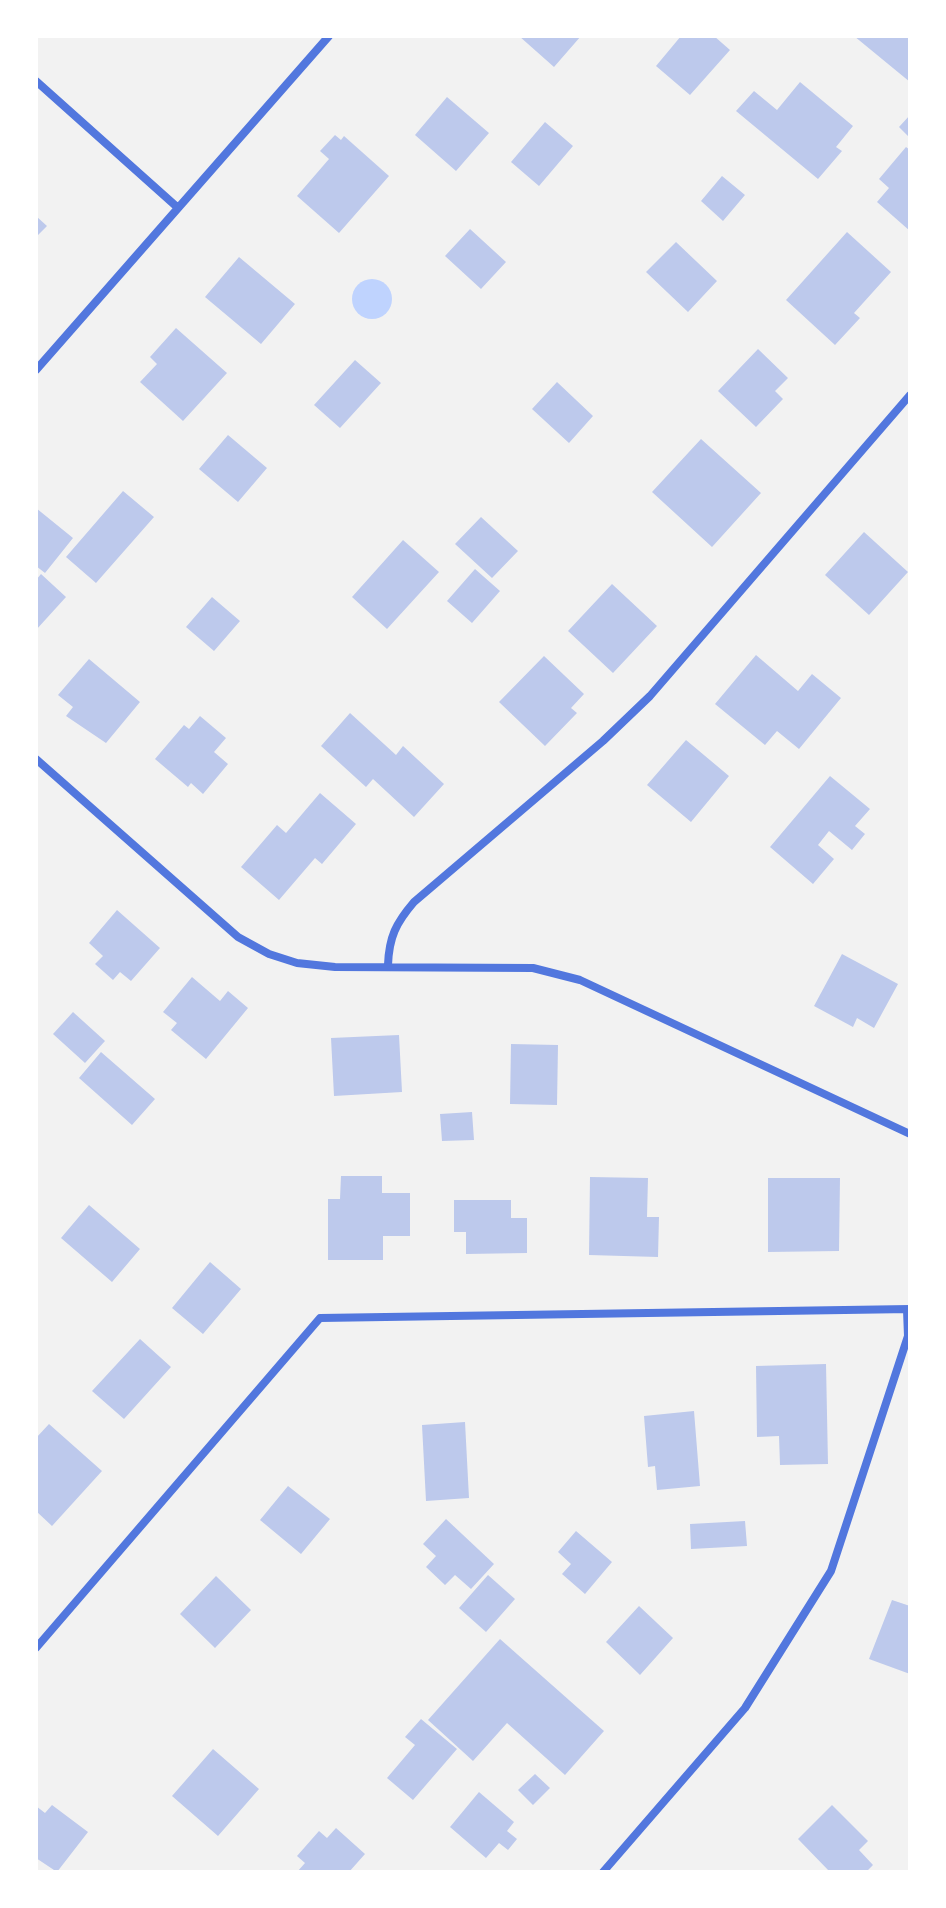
<!DOCTYPE html>
<style>
body{margin:0}
#map{position:relative;width:946px;height:1908px;overflow:hidden;background:#f2f2f2;font-family:Poppins,sans-serif}
canvas{display:block}
.frame{position:absolute;inset:0;border:38px solid #fff;pointer-events:none}
</style>
<div id="map">
<canvas width="946" height="1908"></canvas>
<div class="frame"></div>
</div>
<script>
const ctx = document.querySelector('canvas').getContext('2d');
ctx.lineJoin = 'round';
function paint(path, color) {
  ctx.fillStyle = color;
  ctx.fill(path, 'evenodd');
}
function stroke(path, color, width, dash) {
  ctx.strokeStyle = color;
  ctx.lineWidth = width;
  ctx.lineCap = dash ? 'butt' : 'round';
  ctx.setLineDash(dash || []);
  ctx.stroke(path);
}
const water = new Path2D(`
 M352 299a20 20 0 1 1 40 0a20 20 0 1 1-40 0Z`);
const building = new Path2D(`
 M519,36H581L554,67Z
 M681,36H714L730,50L690,95L656,66Z
 M854,36H910V82Z
 M800,82L853,126L836,147L842,151L818,179L736,111L754,91L777,110Z
 M447,97L489,133L456,171L415,135Z
 M910,115V138L899,127Z
 M545,122L573,146L539,186L511,162Z
 M335,135L341,140L344,136L389,176L339,233L297,196L329,159L320,151Z
 M906,147L910,150V231L877,202L889,188L879,179Z
 M722,176L745,195L723,221L701,201Z
 M36,216L47,226L36,237Z
 M470,229L506,262L481,289L445,256Z
 M847,232L891,272L854,313L860,318L835,345L786,300Z
 M676,242L717,281L688,312L646,272Z
 M239,257L295,304L261,344L205,297Z
 M176,328L227,373L183,421L140,382L157,364L150,357Z
 M758,349L788,378L775,391L783,399L756,427L718,391Z
 M355,360L381,383L340,428L314,405Z
 M557,382L593,416L569,443L532,409Z
 M228,435L267,468L238,502L199,469Z
 M701,439L761,493L712,547L652,492Z
 M123,491L154,517L96,583L66,557Z
 M36,508L73,538L45,573L36,566Z
 M481,517L518,551L492,578L455,544Z
 M864,532L908,572L869,615L825,575Z
 M403,540L439,572L387,629L352,597Z
 M475,569L500,591L472,623L447,601Z
 M41,574L66,597L36,630V580Z
 M612,584L657,626L613,673L568,631Z
 M212,597L240,621L214,651L186,627Z
 M756,655L798,691L812,674L841,698L799,749L777,731L765,745L715,704Z
 M544,656L584,694L571,708L577,713L545,746L499,702Z
 M89,659L140,702L106,743L66,716L73,707L58,695Z
 M350,713L396,755L403,746L444,784L414,817L373,779L366,787L321,746Z
 M200,716L226,738L214,752L228,764L203,794L191,783L188,787L155,759L184,725L189,729Z
 M686,740L729,776L691,822L647,785Z
 M830,776L870,809L855,826L865,834L852,850L829,831L818,845L834,859L813,884L770,847Z
 M320,793L356,824L322,864L315,858L279,900L241,867L277,825L286,833Z
 M117,910L160,948L131,981L120,972L113,980L95,964L103,956L89,943Z
 M842,954L898,984L874,1028L857,1018L853,1027L814,1006Z
 M192,977L220,1001L228,991L248,1008L206,1059L171,1030L177,1023L163,1012Z
 M73,1012L105,1041L85,1063L53,1034Z
 M399,1035L402,1092L334,1096L331,1038Z
 M511,1044L558,1045L557,1105L510,1104Z
 M101,1052L155,1099L132,1125L79,1078Z
 M472,1112L474,1140L442,1141L440,1114Z
 M341,1176H382V1193H410V1236H383V1260H328V1199H340Z
 M590,1177L648,1178L647,1217H659L658,1257L589,1255Z
 M768,1178H840L839,1251L768,1252Z
 M454,1200H511V1218H527V1253L466,1254V1232H454Z
 M89,1205L140,1249L112,1282L61,1238Z
 M210,1262L241,1289L203,1334L172,1308Z
 M140,1339L171,1367L124,1419L92,1391Z
 M826,1364L828,1464L780,1465L779,1436L757,1437L756,1366Z
 M694,1411L700,1486L657,1490L655,1466L648,1467L644,1416Z
 M465,1422L469,1498L426,1501L422,1425Z
 M49,1424L102,1471L52,1526L36,1511V1438Z
 M288,1486L330,1519L301,1554L260,1520Z
 M446,1519L494,1564L471,1589L455,1575L445,1585L426,1567L436,1556L423,1544Z
 M745,1521L747,1546L691,1549L690,1524Z
 M576,1531L612,1562L585,1594L562,1574L571,1564L558,1552Z
 M488,1575L515,1599L486,1632L459,1608Z
 M216,1576L251,1610L215,1648L180,1614Z
 M892,1600L910,1606V1674L869,1659Z
 M639,1606L673,1638L640,1675L606,1642Z
 M500,1639L604,1731L565,1775L507,1723L473,1761L428,1720Z
 M421,1719L457,1749L413,1800L387,1778L415,1745L405,1737Z
 M213,1749L259,1789L218,1836L172,1796Z
 M535,1774L550,1788L533,1805L518,1790Z
 M479,1792L514,1822L507,1831L517,1839L508,1850L499,1843L486,1858L450,1827Z
 M52,1805L88,1832L57,1872L36,1858V1806L45,1813Z
 M832,1805L868,1841L859,1850L873,1865L866,1872H830L798,1839Z
 M336,1828L365,1854L349,1872H297L305,1863L297,1856L319,1831L327,1838Z`);
const minor = new Path2D(`
 M36,81L177,207
 M36,370L329,36
 M36,759L238,937L269,954L297,963L335,967L533,968L580,980L910,1134
 M388,965C389,937 396,923 414,902L603,741L650,696L910,395
 M36,1648L320,1318L910,1309
 M603,1872L745,1708L831,1571L908,1336L907,1310`);
paint(water, '#bfd3fe');
paint(building, '#bdc9ec');
stroke(minor, '#5277de', 8);
</script>
